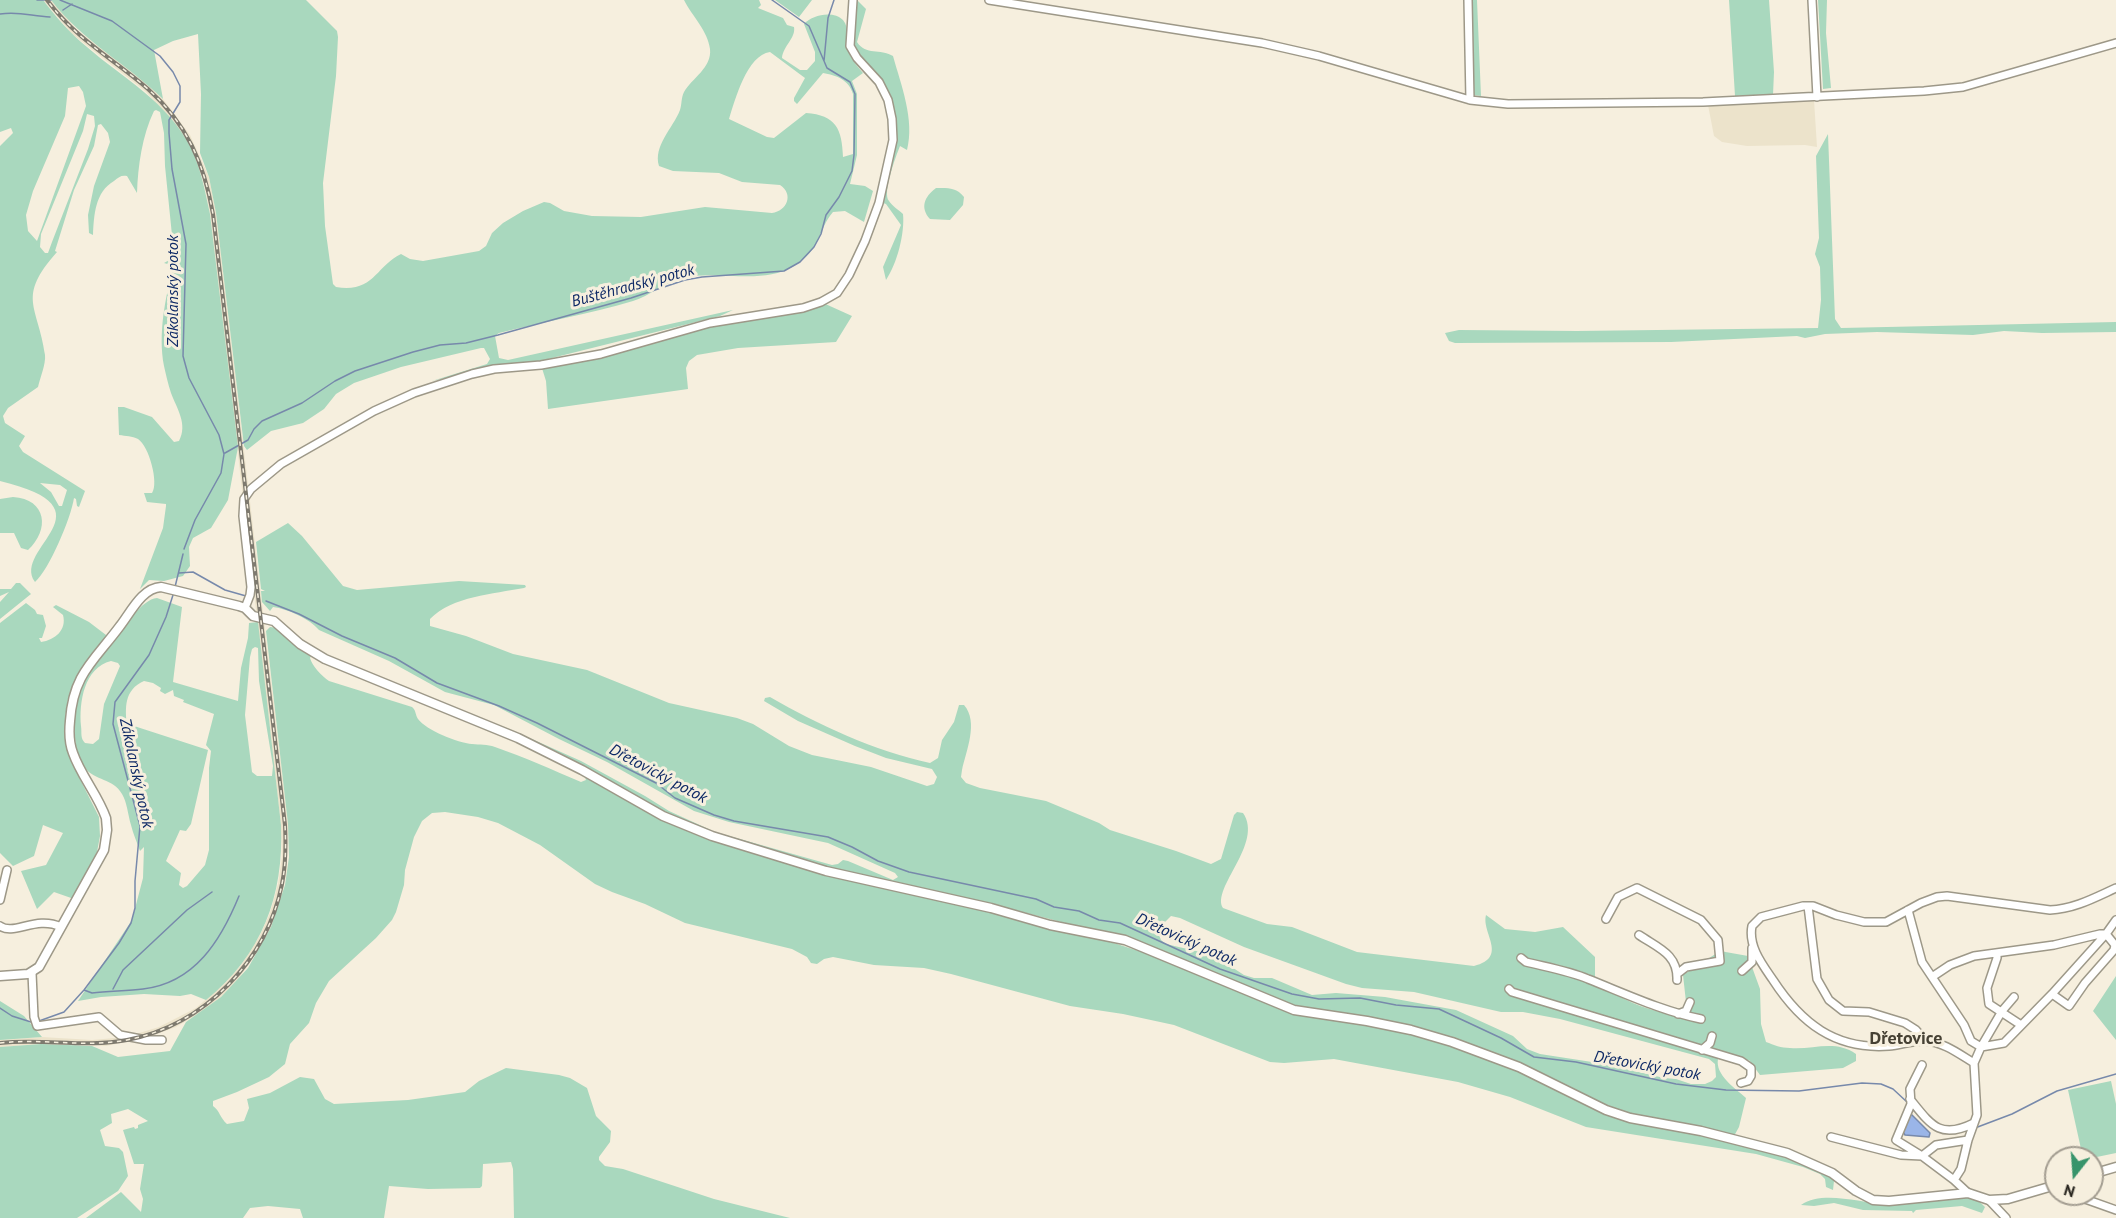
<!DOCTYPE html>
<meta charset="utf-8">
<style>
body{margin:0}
#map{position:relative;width:2116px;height:1218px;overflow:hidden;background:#f6efde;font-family:"PT Sans",sans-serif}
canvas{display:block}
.north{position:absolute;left:2044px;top:1146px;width:60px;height:60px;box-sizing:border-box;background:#f6efde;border:2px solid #a39d91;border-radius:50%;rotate:197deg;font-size:16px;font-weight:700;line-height:24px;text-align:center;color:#26231d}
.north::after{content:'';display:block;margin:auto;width:21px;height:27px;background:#37946b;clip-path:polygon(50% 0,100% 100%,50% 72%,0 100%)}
</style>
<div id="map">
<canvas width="2116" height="1218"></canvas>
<div class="north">N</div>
</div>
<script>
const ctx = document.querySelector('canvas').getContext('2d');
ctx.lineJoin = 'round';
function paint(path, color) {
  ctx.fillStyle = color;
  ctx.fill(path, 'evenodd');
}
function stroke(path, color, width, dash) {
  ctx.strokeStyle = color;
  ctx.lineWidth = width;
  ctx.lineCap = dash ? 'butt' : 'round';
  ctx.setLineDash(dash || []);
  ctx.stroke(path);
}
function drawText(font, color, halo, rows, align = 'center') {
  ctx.font = font + ' "PT Sans",sans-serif';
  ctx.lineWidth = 6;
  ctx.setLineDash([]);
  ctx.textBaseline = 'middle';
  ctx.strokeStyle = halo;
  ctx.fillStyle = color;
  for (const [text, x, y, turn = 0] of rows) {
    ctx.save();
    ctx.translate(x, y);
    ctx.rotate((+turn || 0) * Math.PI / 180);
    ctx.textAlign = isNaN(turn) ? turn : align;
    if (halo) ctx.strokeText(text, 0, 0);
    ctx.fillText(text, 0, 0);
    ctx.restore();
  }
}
const built = new Path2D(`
 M43,0H51L77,30L150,86L163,99L190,135L209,177L216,213L288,824L287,870L281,901L266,938L240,977L221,997L200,1013L176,1027L146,1038L106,1046L41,1044L0,1047V1040L42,1037L92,1040L126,1037L159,1027L196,1008L226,982L242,964L260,935L270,913L278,884L282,857L281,825L210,214L203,179L191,148L167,114L145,91L72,34Z
 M1814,100L1817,147L1805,145L1747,146L1722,142L1714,136L1708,105Z`);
const green = new Path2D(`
 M0,0H43C56,17 70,33 87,47C125,80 167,101 191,148C201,169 205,191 210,214L238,447L228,500L211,528L193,538L189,547L190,566L183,576L164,581L149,580L140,589L163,528L166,506V504L147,502L144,493H152C159,483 149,446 138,439C132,436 126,436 119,435L118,407H124L152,417L174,442L179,441C188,424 177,409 171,393C168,384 166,375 164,366C158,334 165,299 173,268L171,265L164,263L173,258L174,255L165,166L164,133L160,112L156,110L154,111C142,136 138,166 137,193L127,176C121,175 119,177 114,181C95,192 94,215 93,235L89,233L88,215L94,186L110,142L108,133L101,124L98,125L94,146L74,190L55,251L57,252C16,298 38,305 45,355C46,364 40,378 38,387L8,408L3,416L5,423L25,436L19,446L23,452L85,491L79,507L77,506L76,499L74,498C71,518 49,570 35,582C11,548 117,509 0,481V146L13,133L11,128L0,132ZM79,86L83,92L86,106L37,241L28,231L26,215L33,191L65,116L68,88ZM87,114L94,116L95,126L88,149L52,242L48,253H45L40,247L41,234L83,131ZM40,483L60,485L67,490L62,506H59L51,492Z
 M51,0H306L337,31L338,37L336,76L323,183L325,226L333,284L336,287C374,293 375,267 401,254L410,259L423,261L479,251L486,246L492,233L503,223L523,211L544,202L550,203L564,211L592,216L641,217L705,207L772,213C787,211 794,194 780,185L742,182L719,173L673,171L659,166C653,146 673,128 680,110C682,104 681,98 684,92C692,78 712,68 710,49C708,31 692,16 684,0H759L761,5L758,8L783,18L787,25L794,27C796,38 783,46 782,58L800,70H807L815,61V52L804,24C812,15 833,10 843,20C850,28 846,40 848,49C850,58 857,66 863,73L852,81L857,94V155L850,184L865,186L873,191L864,222L845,211L833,212C817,231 822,249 794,266C760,286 719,269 682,278C663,283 650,296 633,301C589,314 543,322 499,333L495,336L499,358L508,360L733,310L720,316L540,361L498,366L432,381L487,364L490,359L484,348H481L401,367L354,383L336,394L324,409L303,423L271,431L247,450L244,446L216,213L209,177L200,153L201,94L198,34L173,41L154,50L163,99C127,64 82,41 51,0ZM770,52L805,78L794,98V101L797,104L823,73C836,75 849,80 853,94V154L843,157C842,129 836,115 806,113L774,138L767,137L729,119C735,100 747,55 770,52Z
 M775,0H812L799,17Z
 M853,0L858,1L866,9L857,42C866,56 880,48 893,56C901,85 915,120 907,150L900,146C896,156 882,193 889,201C892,206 899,210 903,214C905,233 897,264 886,280L883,267L901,225L886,204L883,203L874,230L861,258L893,140L888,100L850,46Z
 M1470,0H1477L1481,96L1473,95Z
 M1729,0H1769L1774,72L1773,95L1735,96Z
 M1818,0H1827L1826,33L1831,88L1823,89Z
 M1828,134L1835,319L1841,328L2116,322V332L2042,333L2004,331L1973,335L1877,332L1825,334L1805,338L1797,336L1671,342L1455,343L1449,341L1445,333L1459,330L1577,331L1818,328L1821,300L1820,267L1815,254L1819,238L1816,156Z
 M936,188C948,188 956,187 964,197L963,205L950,220L930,219C920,208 924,197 936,188Z
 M821,302L852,316L836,342L738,348L697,355L689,361L686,368L688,389L548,409L546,381L541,365Z
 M13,497C47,499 50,530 28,550L21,548L14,533H0V499Z
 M288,523L302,536L343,586L357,590L459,581L525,585L526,587L524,588C493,594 453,596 430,619V626L466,636L513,654L587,670L669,703L737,718L753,724L789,746L812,755L871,767L927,786L934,784L937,777L932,769L886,758L855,746L798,721L764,701L765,698L770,697C819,725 874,751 930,763L938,758L942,740L954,722L959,705H964C979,722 966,751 962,770L961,777L966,783L980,788L1046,801L1099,823L1110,830L1176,851L1211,864L1221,859L1234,815L1237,812L1243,813C1264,843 1211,888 1223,908L1267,924L1292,927L1357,952L1474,966C1509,957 1481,933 1486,915L1505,929L1535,932L1563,927L1595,957V977C1616,1000 1649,1011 1679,1016L1687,1011L1683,975L1720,951L1748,956L1760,989L1761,1024L1766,1042C1774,1045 1781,1048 1790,1048C1813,1050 1835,1039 1856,1054V1061L1843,1068L1760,1075L1749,1060L1718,1059C1715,1075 1735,1088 1746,1098L1739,1127L1734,1136L1622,1112L1412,1026L1382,1019L1295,1006L1119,937L992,904L827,867L714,833L665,812L583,766L505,727L581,761L645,796L669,811L715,832L832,865L838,864L843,860L848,861L893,880L898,877L895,873L828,843L729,822L694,811L607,762L559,739L494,705L445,692L389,661L319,630C310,619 288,609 273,607L270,611L262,602L261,591H265L261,589L256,542ZM1171,916L1180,918L1244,947L1346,984L1362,988L1414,992L1501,1012H1523L1560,1019L1709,1059L1715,1064L1716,1077L1712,1081L1705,1084H1691L1676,1079L1664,1078L1605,1064L1540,1054L1527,1049L1513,1036L1456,1010L1385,997L1336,993L1312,995L1272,978H1254L1244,975L1213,955L1166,944L1161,940L1159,935L1165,922Z
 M16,583H20L31,594L0,619V602L9,592L0,596V589H11Z
 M157,598L182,607L173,682L238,701L241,668L248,638L249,623L258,622L281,825C284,896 262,955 206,1000L191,994L180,996L144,994L101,997L78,1001L132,920L143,878L144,847L140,851C137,842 133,834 131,825C128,815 127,802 122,794C113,778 95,781 85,768C78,760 76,748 75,738C71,691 87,673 115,639C124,627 142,599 157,598ZM255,647L258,648L259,681L273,766L272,776H257L252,772L245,715L250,657L252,649ZM111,661L118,663L120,666L104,704L99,739L93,744L85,743C80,738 82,733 81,726C79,702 84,668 111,661ZM144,681L153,683L161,688L160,691L165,694L173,690L174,696L184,700L183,702L214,714L206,745L211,751L209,768V850L205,865L187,886L183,888L179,885L181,873L166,861L180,830L186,831L191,824L208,750L134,726L127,727C125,707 124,690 144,681Z
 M26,603L35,610L37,614L43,615L46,626L42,638H39L41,642C55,640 67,630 63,615L53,607L56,605L89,622L106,635V639L80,670L68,699L65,718L67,746L71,761L99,817L100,836L97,852L74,899L54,892L37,909L21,871L46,865L63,833L43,825L34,856L13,866L0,853V623Z
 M270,627C282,627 286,638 294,645C299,649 306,652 311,656L310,658C312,666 322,676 329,681L412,707C416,710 415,714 418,719C426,730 458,743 472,744C480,745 487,744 495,747C524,757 553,770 581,782L586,780L584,775L661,819L711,840L825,874L990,911L1117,944L1154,956L1293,1013L1381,1026L1450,1045L1516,1070L1571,1097L1700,1135L1786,1157L1830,1176L1834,1181L1833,1190L1826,1187L1825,1179L1820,1174L1803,1167L1756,1154L1586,1127L1510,1097L1458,1082L1334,1059L1284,1063L1270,1062L1174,1025L1123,1014L1070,1006L951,974L924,968L874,965L833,957L824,959L817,964L811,963L807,957L792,949L685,923L645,904L612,892L595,884L540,845L498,823L478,817L445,812L432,813L422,821L414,837L405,870L404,885L396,912L392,920L376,938L329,981L316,1003L309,1023L290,1044L285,1064L269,1077L237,1092L213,1101V1106C220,1111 220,1118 227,1124L244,1121L249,1108L247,1099L270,1093L300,1077L314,1079L325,1099L334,1104L408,1100L465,1092L479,1081L506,1068L559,1075L570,1078L587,1088L596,1116L611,1131L610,1142L599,1157V1160L605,1166L623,1169L714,1199L790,1218H514L513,1169L511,1162L483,1164L482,1186L480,1188L428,1189L389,1186L384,1218H303L300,1209L268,1206L250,1208L243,1218H86L121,1192L141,1212L143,1199L140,1189L144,1164H134L123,1130L134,1127L135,1129L138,1128V1125L148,1121L128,1109L111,1114L112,1123L100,1130L105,1146L119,1148L123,1152L128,1176L118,1191L77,1218H0V1047L41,1044L92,1046L118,1057L170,1051L186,1022L221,997L248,968L271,927L285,885L289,857L288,824L266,631Z
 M2116,976V1040L2093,1011Z
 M0,1001L24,1016L42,1037L0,1040Z
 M2111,1081L2116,1104V1153L2092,1158H2083L2068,1090Z
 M1964,1197C1973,1199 1979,1200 1985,1207L1982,1213L1962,1206L1916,1210L1913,1213L1912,1211L1863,1210L1834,1203L1814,1206L1801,1205C1823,1190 1860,1203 1884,1204C1911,1205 1938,1199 1964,1197Z`);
const water = new Path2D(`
 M1910,1113L1930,1133L1929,1137L1905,1135L1903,1132Z`);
const stream = new Path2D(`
 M37,0H51
 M60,0L112,21L160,56L173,72L180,86V102L169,120V133L172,169L186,244L183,356L189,378L219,435L224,454L221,473L195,520L184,549
 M63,10L72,4
 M0,14C19,11 31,16 50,17
 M824,61L828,18L834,0
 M225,453L248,440L254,429L262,421L302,403L335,381L355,371L413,352L440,345L466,343L498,335L631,298L685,280L702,277L784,271L800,262L814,247L821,234L826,215L839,197L852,171L854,155L855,94L850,82L827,68L809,26L772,0
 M179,573L193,572L225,590L246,596
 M175,587L183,554
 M266,601L299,614L342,636L395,658L437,683L499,706L537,723L656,783L675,798L714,815L734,821L828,837L852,847L878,861L909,872L1036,899L1054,907L1079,911L1099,920L1120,923L1220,969L1292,994L1319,999L1360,998L1396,1005L1439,1009L1501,1038L1534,1057L1576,1062L1676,1084L1726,1090L1799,1091L1862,1083L1881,1084L1893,1089L1907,1102
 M113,989L123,970L187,910L212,892
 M84,990L92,993C109,991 127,991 143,989C195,983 221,940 239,896
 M0,1008L12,1016L31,1022
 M39,1021L64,1012L84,990L119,943L131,923L135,908V881L140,826L113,724L115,702L149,655L166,617L173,595
 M1912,1108L1925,1122
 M1975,1128L2012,1114L2057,1091L2116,1074`);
const minor = new Path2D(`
 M989,0L1262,43L1319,56L1470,100L1508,104L1703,102L1924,91L1963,87L2116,43
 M1468,0L1470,100
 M1812,0L1817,97
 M245,608L250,595L251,587L243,516L244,499L251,489L281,464L374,411L414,393L472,374L494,369L541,365L601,354L710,323L803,308L821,302L837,293L849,275L865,241L879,203L893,140L892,119L888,100L879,82L857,58L850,46L853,0
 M0,900L7,870
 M1808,906L1817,979L1829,1000L1843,1011L1869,1012L1905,1023L1916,1030L1926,1041
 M1908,910L1922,962L1964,1025L1971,1041L1981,1047L1974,1063L1977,1115L1968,1140L1961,1169L1954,1180
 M1606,919L1618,897L1637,888L1701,920L1718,940L1720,961L1686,967L1677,974
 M0,926C14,936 36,915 61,927
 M1639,935C1658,948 1678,954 1677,980
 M1997,953V958L1987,988L1989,1004L2021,1025
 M1521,958L1526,962C1546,967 1569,971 1588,979C1626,994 1662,1011 1701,1019
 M1742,971L1752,962V948
 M32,973L34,1017L37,1026L99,1017L120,1035L146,1040H162
 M1932,977L1950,965L1974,956L2054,945L2100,934H2106L2115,945L2114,950L2085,983L2069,1006L2052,994
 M1509,989L1512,992L1741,1061L1751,1068V1076L1748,1081L1741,1083
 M1678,1014L1686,1011L1690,1002
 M1981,1047L2004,1043L2052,994L2106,934L2116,920
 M1981,1047L2002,1011L2014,997
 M1702,1050L1710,1043L1712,1036
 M1974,1063C1959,1054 1944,1042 1925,1041C1913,1040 1901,1045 1889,1046C1835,1050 1801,1023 1773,980C1762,964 1748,946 1752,926L1761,917L1803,906H1813L1836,915L1864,922H1886L1921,903L1937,897L1947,896L2050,910C2074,909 2094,898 2116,888
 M1922,1065L1910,1089L1911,1104L1896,1140L1922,1156L1936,1145L1968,1140
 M1910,1099C1931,1125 1940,1140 1974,1123
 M1831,1137L1901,1155L1922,1156L1954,1180L1968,1193
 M2071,1194L2116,1210
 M1989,1200L2006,1218`);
const major = new Path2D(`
 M0,976L28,974L39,967L104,850L107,830L106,818C98,795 81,776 73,753C69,743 69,731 70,721C73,674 94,661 120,626C131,612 142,588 161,587L239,606L245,608L253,616L274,621L300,644L325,659L518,738L582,770L663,816L712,836L826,871L991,908L1050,925L1125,940L1294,1010L1367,1021L1411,1030L1452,1042L1519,1067L1606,1110L1630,1118L1701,1131L1787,1153L1832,1173L1856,1191L1873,1200L1889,1201L1968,1193L1989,1200L2008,1199L2056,1185
 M2092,1174L2116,1167`);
const rail = new Path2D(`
 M0,1043C42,1038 85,1048 127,1040C205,1025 267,960 282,884C286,864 286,845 285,825L213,214C204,163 187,124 148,89C111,57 78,41 47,0`);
const waterNames = [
 ["Buštěhradský potok",633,286,-15],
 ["Zákolanský potok",173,291,-90],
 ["Zákolanský potok",136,773,78],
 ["Dřetovický potok",658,774,28],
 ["Dřetovický potok",1186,940,24],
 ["Dřetovický potok",1647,1066,10]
];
const quarterNames = [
 ["Dřetovice",1906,1039]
];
paint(built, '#ece3cb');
paint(green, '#a9d8be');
paint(water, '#9ab5e8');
stroke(water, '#7789ab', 1.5);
stroke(stream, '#7789ab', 1.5);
stroke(minor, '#9d9888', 10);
stroke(major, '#9d9888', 11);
stroke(minor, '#fff', 7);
stroke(major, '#fff', 8);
stroke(rail, '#7e7a6f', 4);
stroke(rail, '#f6efde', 1.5, [4.5]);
drawText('italic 16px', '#0f2a66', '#f6efde', waterNames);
drawText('bold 18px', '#464134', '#f6efde', quarterNames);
</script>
